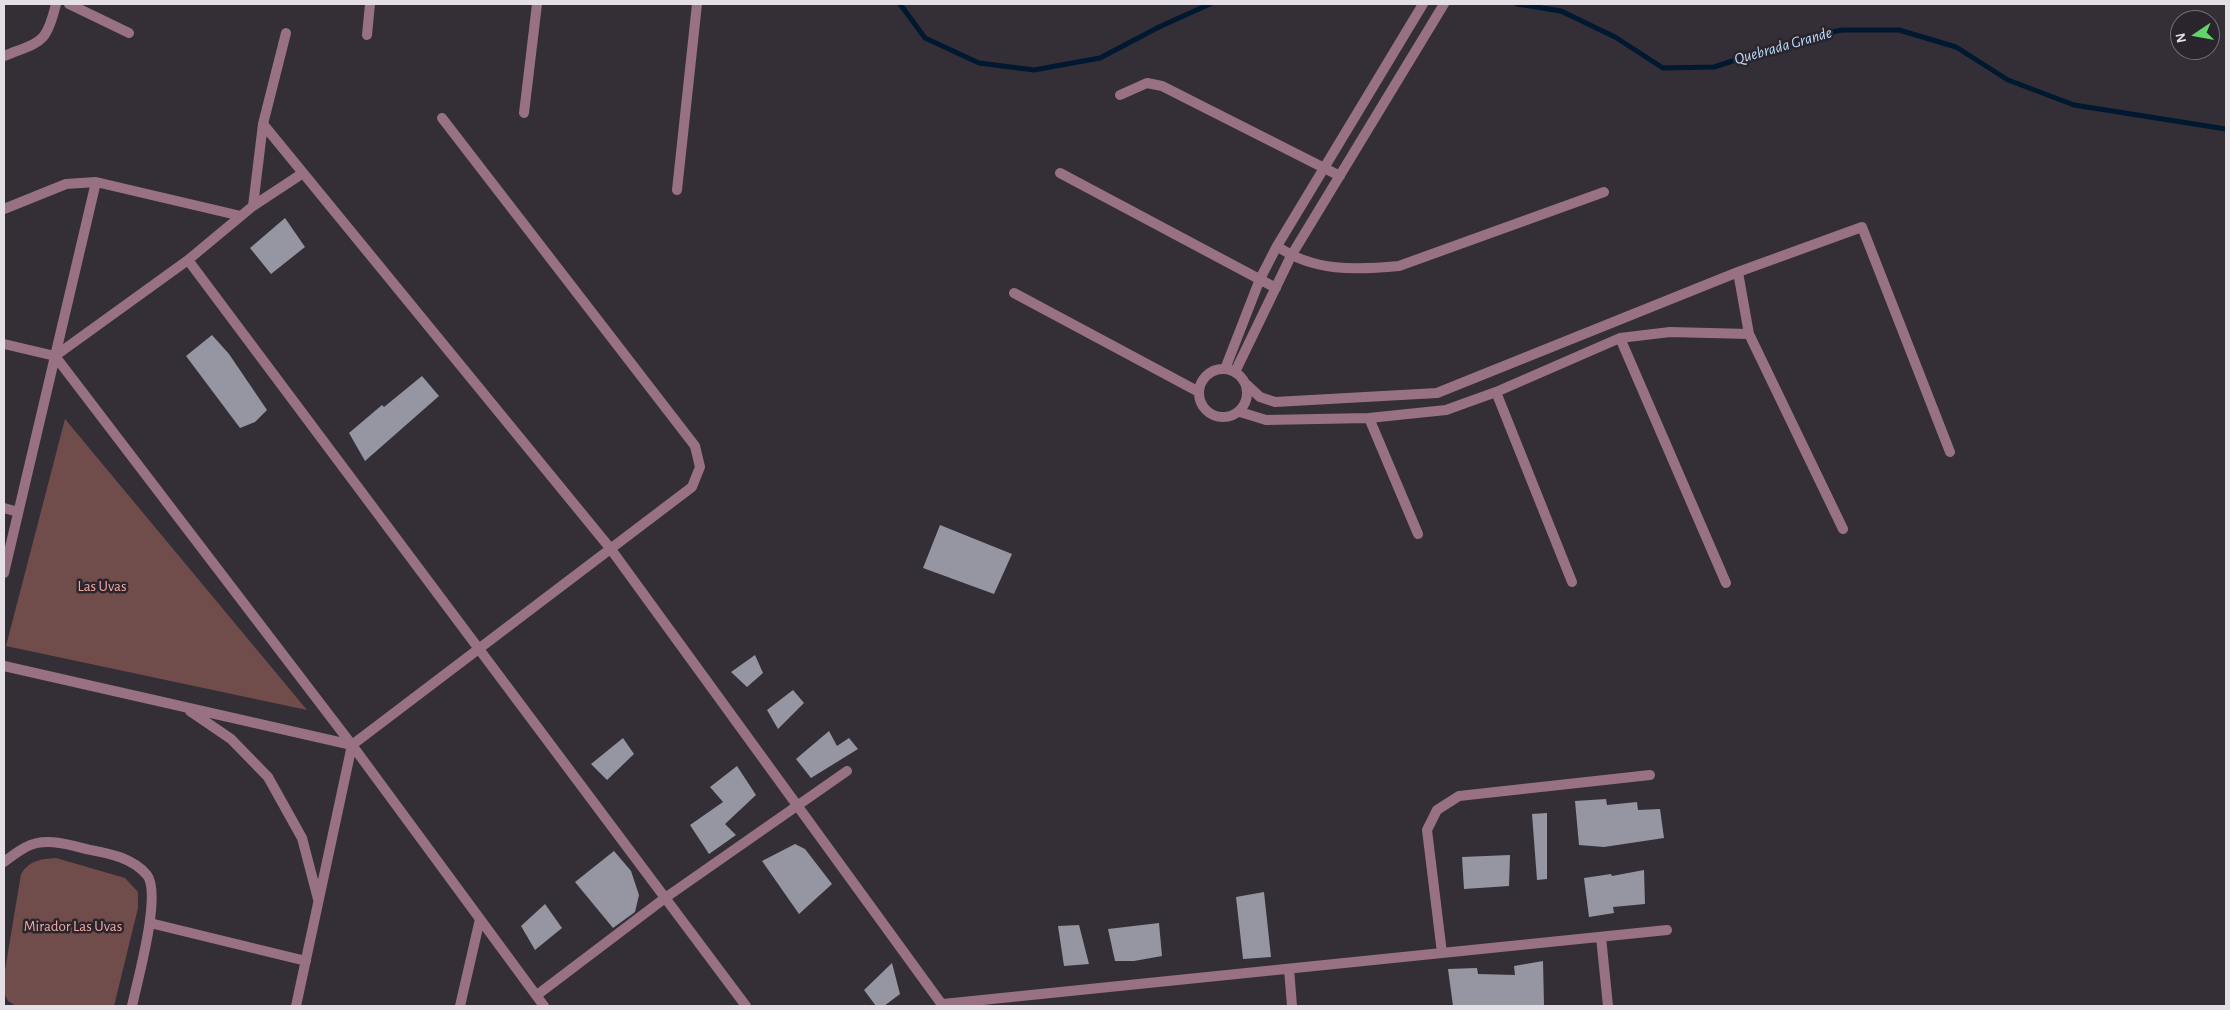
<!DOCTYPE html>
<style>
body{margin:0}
#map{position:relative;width:2230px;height:1010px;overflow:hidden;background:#342e37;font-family:"Alegreya Sans",sans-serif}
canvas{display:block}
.frame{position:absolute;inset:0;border:5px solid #e3dfe5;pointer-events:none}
.north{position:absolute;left:2170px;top:10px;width:50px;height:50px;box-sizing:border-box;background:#2a252d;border:1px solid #746f77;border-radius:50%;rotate:258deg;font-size:14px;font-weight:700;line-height:20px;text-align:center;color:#e3dfe5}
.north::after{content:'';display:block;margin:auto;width:18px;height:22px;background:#61d46a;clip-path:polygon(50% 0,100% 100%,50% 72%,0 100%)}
</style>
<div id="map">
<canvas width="2230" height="1010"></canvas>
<div class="frame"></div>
<div class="north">N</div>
</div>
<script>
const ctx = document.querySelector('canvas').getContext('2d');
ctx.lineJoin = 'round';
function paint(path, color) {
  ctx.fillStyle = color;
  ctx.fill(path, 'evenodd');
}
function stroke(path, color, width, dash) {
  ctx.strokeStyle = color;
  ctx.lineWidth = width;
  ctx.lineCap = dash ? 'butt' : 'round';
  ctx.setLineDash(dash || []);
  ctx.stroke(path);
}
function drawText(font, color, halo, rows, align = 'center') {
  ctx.font = font + ' "Alegreya Sans",sans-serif';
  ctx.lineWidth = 5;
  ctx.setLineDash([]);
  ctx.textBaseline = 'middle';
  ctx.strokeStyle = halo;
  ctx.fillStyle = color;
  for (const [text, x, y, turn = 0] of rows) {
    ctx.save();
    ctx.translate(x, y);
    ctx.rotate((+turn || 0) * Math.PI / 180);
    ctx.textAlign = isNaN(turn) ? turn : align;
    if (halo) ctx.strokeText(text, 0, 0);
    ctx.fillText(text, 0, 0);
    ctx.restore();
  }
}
const green = new Path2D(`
 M65,419L307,710L6,646Z
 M56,858L125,878L138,892V908L114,1006H16L8,1001L4,993V976L21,874C30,860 41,859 56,858Z`);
const stream = new Path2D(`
 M900,4L925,38L979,63L1034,70L1100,58L1159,27L1210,4
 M1517,4L1561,11L1615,37L1663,68L1714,67L1807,37L1842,30H1899L1956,47L2008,80L2074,105L2226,129`);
const building = new Path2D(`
 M285,218L305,247L271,274L250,248Z
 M212,335L229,354L267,410L255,422L240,428L186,356Z
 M422,376L439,396L365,461L349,433L382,405L384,407Z
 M940,525L1012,554L994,594L923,568Z
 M755,655L763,673L747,687L731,672Z
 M793,690L804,703L778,729L767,710Z
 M829,731L837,746L849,738L858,749L811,778L796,759Z
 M623,738L634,754L607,780L591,764Z
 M737,766L756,795L725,824L736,835L709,854L690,825L723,802L710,787Z
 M1606,799L1607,805L1637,802L1638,810L1660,809L1664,838L1604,847L1579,845L1575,801Z
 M1547,813V879L1537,880L1532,814Z
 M795,844L805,849L832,884L799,914L762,861Z
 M614,851L631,871L639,895L635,912L613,928L575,882Z
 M1510,855L1509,886L1464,889L1462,857Z
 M1644,870L1645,904L1613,907L1614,913L1589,917L1584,878L1611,874L1612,876Z
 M1264,892L1271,957L1243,959L1236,897Z
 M545,904L562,928L535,950L521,926Z
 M1159,923L1162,956L1134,961H1115L1108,929Z
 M1079,925L1089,964L1064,966L1058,926Z
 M1543,961L1544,1005L1453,1006L1448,969L1477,968L1478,974L1515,975L1514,966Z
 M892,963L900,994L884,1006H876L864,990Z`);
const street = new Path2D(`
 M69,4L129,33
 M367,35L370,4
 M4,56C41,41 46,45 56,4
 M1120,95L1147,83L1162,86L1340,176
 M524,113L537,4
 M263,124L610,548L943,1006
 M1060,173L1276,288
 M677,190L697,4
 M253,206L263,124L286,33
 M4,209L66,184L96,182L241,216
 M1277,246C1313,272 1356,270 1399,266L1604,192
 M188,260L746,1006
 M1738,272L1749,334L1843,529
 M1014,293L1199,392
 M1620,338L1726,583
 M4,344L55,356L352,745L544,1006
 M55,356L188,260L253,206L303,173
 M1199 393a24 24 0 1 1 48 0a24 24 0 1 1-48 0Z
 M1225,369L1260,279L1277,246L1423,4
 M1235,372L1291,256L1444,4
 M1246,384L1260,397L1275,402L1437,393L1738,272L1862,227L1950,452
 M1496,392L1572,582
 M1240,412L1266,420L1369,418L1446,410L1496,392L1620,338L1670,332L1749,334
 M1369,418L1418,534
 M4,508L18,512
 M4,573L96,182
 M4,666L352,745
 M190,711L231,739L268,777L302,838L318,899
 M4,862C11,857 18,851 26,847C44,837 67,844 86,849C107,853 132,857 147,875C162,894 137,982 132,1006
 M150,923L306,961
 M1601,937L1608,1006
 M1442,953L1427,830L1437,810L1459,796L1650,775
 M1289,969L1292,1006
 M537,995L665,898L847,771
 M943,1004L1667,930
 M296,1006L352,745L692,487L700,467L695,446L442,118
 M460,1006L480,919`);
const parkNames = [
 ["Las Uvas",102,586],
 ["Mirador Las Uvas",73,926]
];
const waterNames = [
 ["Quebrada Grande",1783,46,-16]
];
paint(green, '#704d4b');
stroke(stream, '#001830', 5);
paint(building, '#9596a2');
stroke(street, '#987283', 10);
drawText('15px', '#f3a8a3', '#2a252d', parkNames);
drawText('italic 16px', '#bddcfa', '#2a252d', waterNames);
</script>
